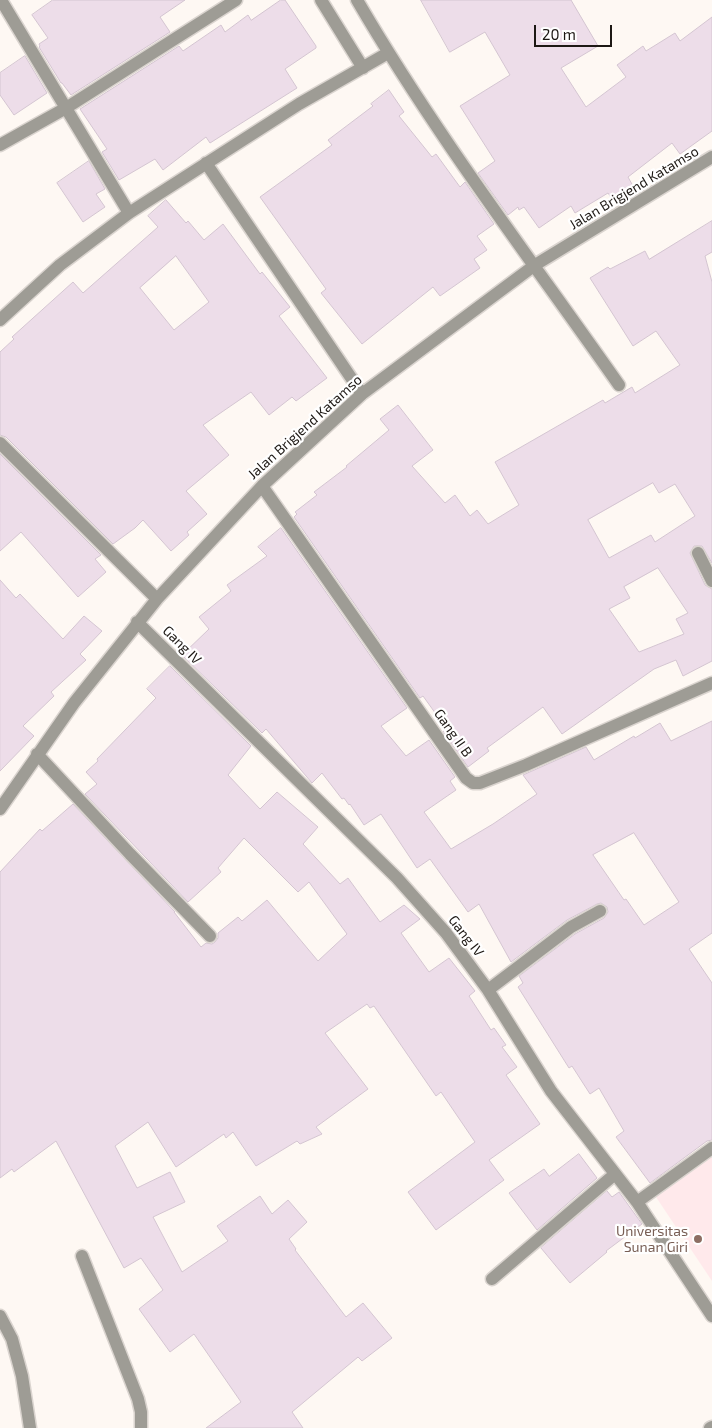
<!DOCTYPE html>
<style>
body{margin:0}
#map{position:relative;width:712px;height:1428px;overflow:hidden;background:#fef8f3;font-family:"Exo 2",sans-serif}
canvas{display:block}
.scale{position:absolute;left:534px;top:25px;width:78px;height:22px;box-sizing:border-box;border:2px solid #1d1814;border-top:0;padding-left:6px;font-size:15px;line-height:18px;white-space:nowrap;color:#1d1814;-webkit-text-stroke:4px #fff;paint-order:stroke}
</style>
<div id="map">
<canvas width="712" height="1428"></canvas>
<div class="scale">20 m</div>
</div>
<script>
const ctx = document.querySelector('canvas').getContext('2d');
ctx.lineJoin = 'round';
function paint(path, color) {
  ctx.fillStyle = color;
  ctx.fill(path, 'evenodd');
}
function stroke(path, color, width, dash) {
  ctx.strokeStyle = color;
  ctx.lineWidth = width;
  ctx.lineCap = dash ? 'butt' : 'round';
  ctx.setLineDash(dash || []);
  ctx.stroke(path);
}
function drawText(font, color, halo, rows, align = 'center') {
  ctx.font = font + ' "Exo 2",sans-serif';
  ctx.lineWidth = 4.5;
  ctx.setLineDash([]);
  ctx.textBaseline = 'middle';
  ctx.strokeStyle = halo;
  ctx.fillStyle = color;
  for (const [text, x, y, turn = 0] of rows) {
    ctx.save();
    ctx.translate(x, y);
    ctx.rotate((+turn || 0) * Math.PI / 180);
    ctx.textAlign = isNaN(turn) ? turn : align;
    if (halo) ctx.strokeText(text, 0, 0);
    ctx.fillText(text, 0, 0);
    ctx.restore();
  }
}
const education = new Path2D(`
 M712,1157V1281L656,1197Z`);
const building = new Path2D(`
 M53,0H185L160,17L170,32L71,95L62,83H61L39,47L40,46L39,44L48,38L32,15Z
 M281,0H285L316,46V48L285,69L297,88L210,143L206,137L163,170L155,159L119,180L102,152L107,149L80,109L179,46L183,51L221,25L225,32L248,15L251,20Z
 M421,0H571L598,46L561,68L586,107L626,77L617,65L643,46L646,51L675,33L680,41L712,17V131L680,154L672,143L628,177L633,186L612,199L608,193L575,213L571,206L539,228L524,207L519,210L518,207L508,215L478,173L495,161L460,106L510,75L485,32L450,52Z
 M25,56L47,93L14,115L0,95V73Z
 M389,90L404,112L399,116L432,157L436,154L460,187L465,182L494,224L477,236L487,250L474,259L480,268L440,296L433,287L362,344L321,293L326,289L260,197L332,145L328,140L373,106L371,104Z
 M89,161L105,189L96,194L105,207L83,222L57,183Z
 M166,200L186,223L188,221L204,240L223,224L260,274L262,272L290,307L279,316L327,378L296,401L292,397L269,415L251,392L203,425L229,455L186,491L207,514L187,532L189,535L171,551L143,520L135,528L113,544L6,437L0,435V352L14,339L12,337L73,282L83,293L158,227L148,216ZM176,256L209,302L174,330L140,288Z
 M712,221V252L705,256L712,282V563L702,546H694L690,553L705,585L712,589V661L683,676L676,660L654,669L562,734L543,707L487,748L489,751L468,767L443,731L446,728L423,696L420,698L294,517L297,514L295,512L317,495L314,492L347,467L346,466L389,430L380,419L398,405L433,450L412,466L445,503L455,495L470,516L477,510L488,524L519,505L495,462L603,400L605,403L632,387L635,393L680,365L656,331L633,346L590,278L608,267L610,269L645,251L649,259ZM653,483L659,493L675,484L695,516L655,542L651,535L609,558L588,520ZM658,568L688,613L676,619L684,634L639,652L609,609L630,598L624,587Z
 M0,454L101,555L95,559L106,572L78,597L21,532L0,551Z
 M281,528L407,708L381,726L406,756L429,740L455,777L450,781L456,790L424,812L451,849L493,824L537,794L523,775L586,747L594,760L634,736L635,738L660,723L671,741L712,721V933L689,949L712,983V1140L707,1141L650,1183L616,1137L624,1131L599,1088L590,1094L572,1066L569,1068L518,987L523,983L519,976L575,934L604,918L608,912L607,907L601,903L597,904L567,920L511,962L479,904L468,912L430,859L417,868L381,814L364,825L350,804L349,805L344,798L342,799L322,773L312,783L266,729L262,733L182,655L209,629L199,617L231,591L227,585L267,556L258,547ZM634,833L679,902L644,925L626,899L624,900L593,855Z
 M0,580L16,598L20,594L63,639L84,616L102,631L80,654L86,660L51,692L54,696L23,726L34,736L0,771Z
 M170,666L251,746L228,775L260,809L277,792L318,827L303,844L340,884L348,878L380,922L404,905L420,919L401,933L429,972L449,958L475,991L469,996L491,1030L494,1028L506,1045L502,1047L517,1067L506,1075L540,1124L489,1160L504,1180L436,1230L408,1192L475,1142L441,1092L436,1096L374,1006L370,1008L367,1004L325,1033L368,1089L316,1127L322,1134L300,1144L297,1141L256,1166L233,1132L226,1138L224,1134L176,1167L148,1122L115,1146L137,1188L170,1172L185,1202L153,1217L182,1272L228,1241L217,1226L260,1196L272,1214L288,1200L307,1222L289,1239L296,1249L295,1250L346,1317L363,1303L392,1338L362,1361L358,1357L292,1412L303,1428H206L241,1402L194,1334L170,1352L139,1309L163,1290L141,1258L124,1268L56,1141L14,1172L12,1169L0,1178V872L40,829L42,831L73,804L175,912H174L201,947L206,943L212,944L215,942L218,938V933L238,917L242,921L267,900L318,961L347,934L309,882L298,892L244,838L218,868L221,872L188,902L85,794L97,784L86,772L98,761L97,759L156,698L147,689Z
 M579,1154L597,1178L537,1230L509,1193L544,1169L549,1176Z
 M607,1191L612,1197L619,1192L642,1224L606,1251L607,1252L570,1283L541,1248Z`);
const minor = new Path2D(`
 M1,0L129,213
 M321,0L363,68
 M357,0C435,134 530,258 619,385
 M0,145L66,108L236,0
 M206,163L362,394
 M0,320L60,265L129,213L299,104L388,53
 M0,443L157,599
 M262,486L466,778L473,783H480L526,765L712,683
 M698,553L712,581
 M137,622L397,878L446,933L488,990L551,1091L637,1202L712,1316
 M37,754L130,854L210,936
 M0,809L74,703L157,599L262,486L362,394L535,265L712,157
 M488,990L571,927L600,911
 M637,1202L712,1148
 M82,1256L138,1399L141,1412V1428
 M492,1279L615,1174
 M0,1316L12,1339L22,1376L30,1428
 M710,1428L712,1427`);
const markers = [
 [698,1239,5,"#8d6e63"]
];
const streetNames = [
 ["Jalan Brigjend Katamso",634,188,-31],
 ["Jalan Brigjend Katamso",305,427,-42],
 ["Gang IV",182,645,45],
 ["Gang II B",453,733,55],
 ["Gang IV",466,936,52]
];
const educationNames = [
 ["Universitas",688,1231],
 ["Sunan Giri",688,1247]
];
paint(education, '#ffe9eb');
paint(building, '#eddde9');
stroke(building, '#d4c5d1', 1);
stroke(minor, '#dad4cf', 15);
stroke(minor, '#9e9c95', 12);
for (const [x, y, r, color] of markers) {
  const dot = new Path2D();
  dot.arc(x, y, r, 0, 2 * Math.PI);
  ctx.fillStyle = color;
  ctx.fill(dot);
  stroke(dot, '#fff', 2);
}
drawText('14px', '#1d1814', '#fff', streetNames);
drawText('14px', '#785e54', '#fff', educationNames, 'right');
</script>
